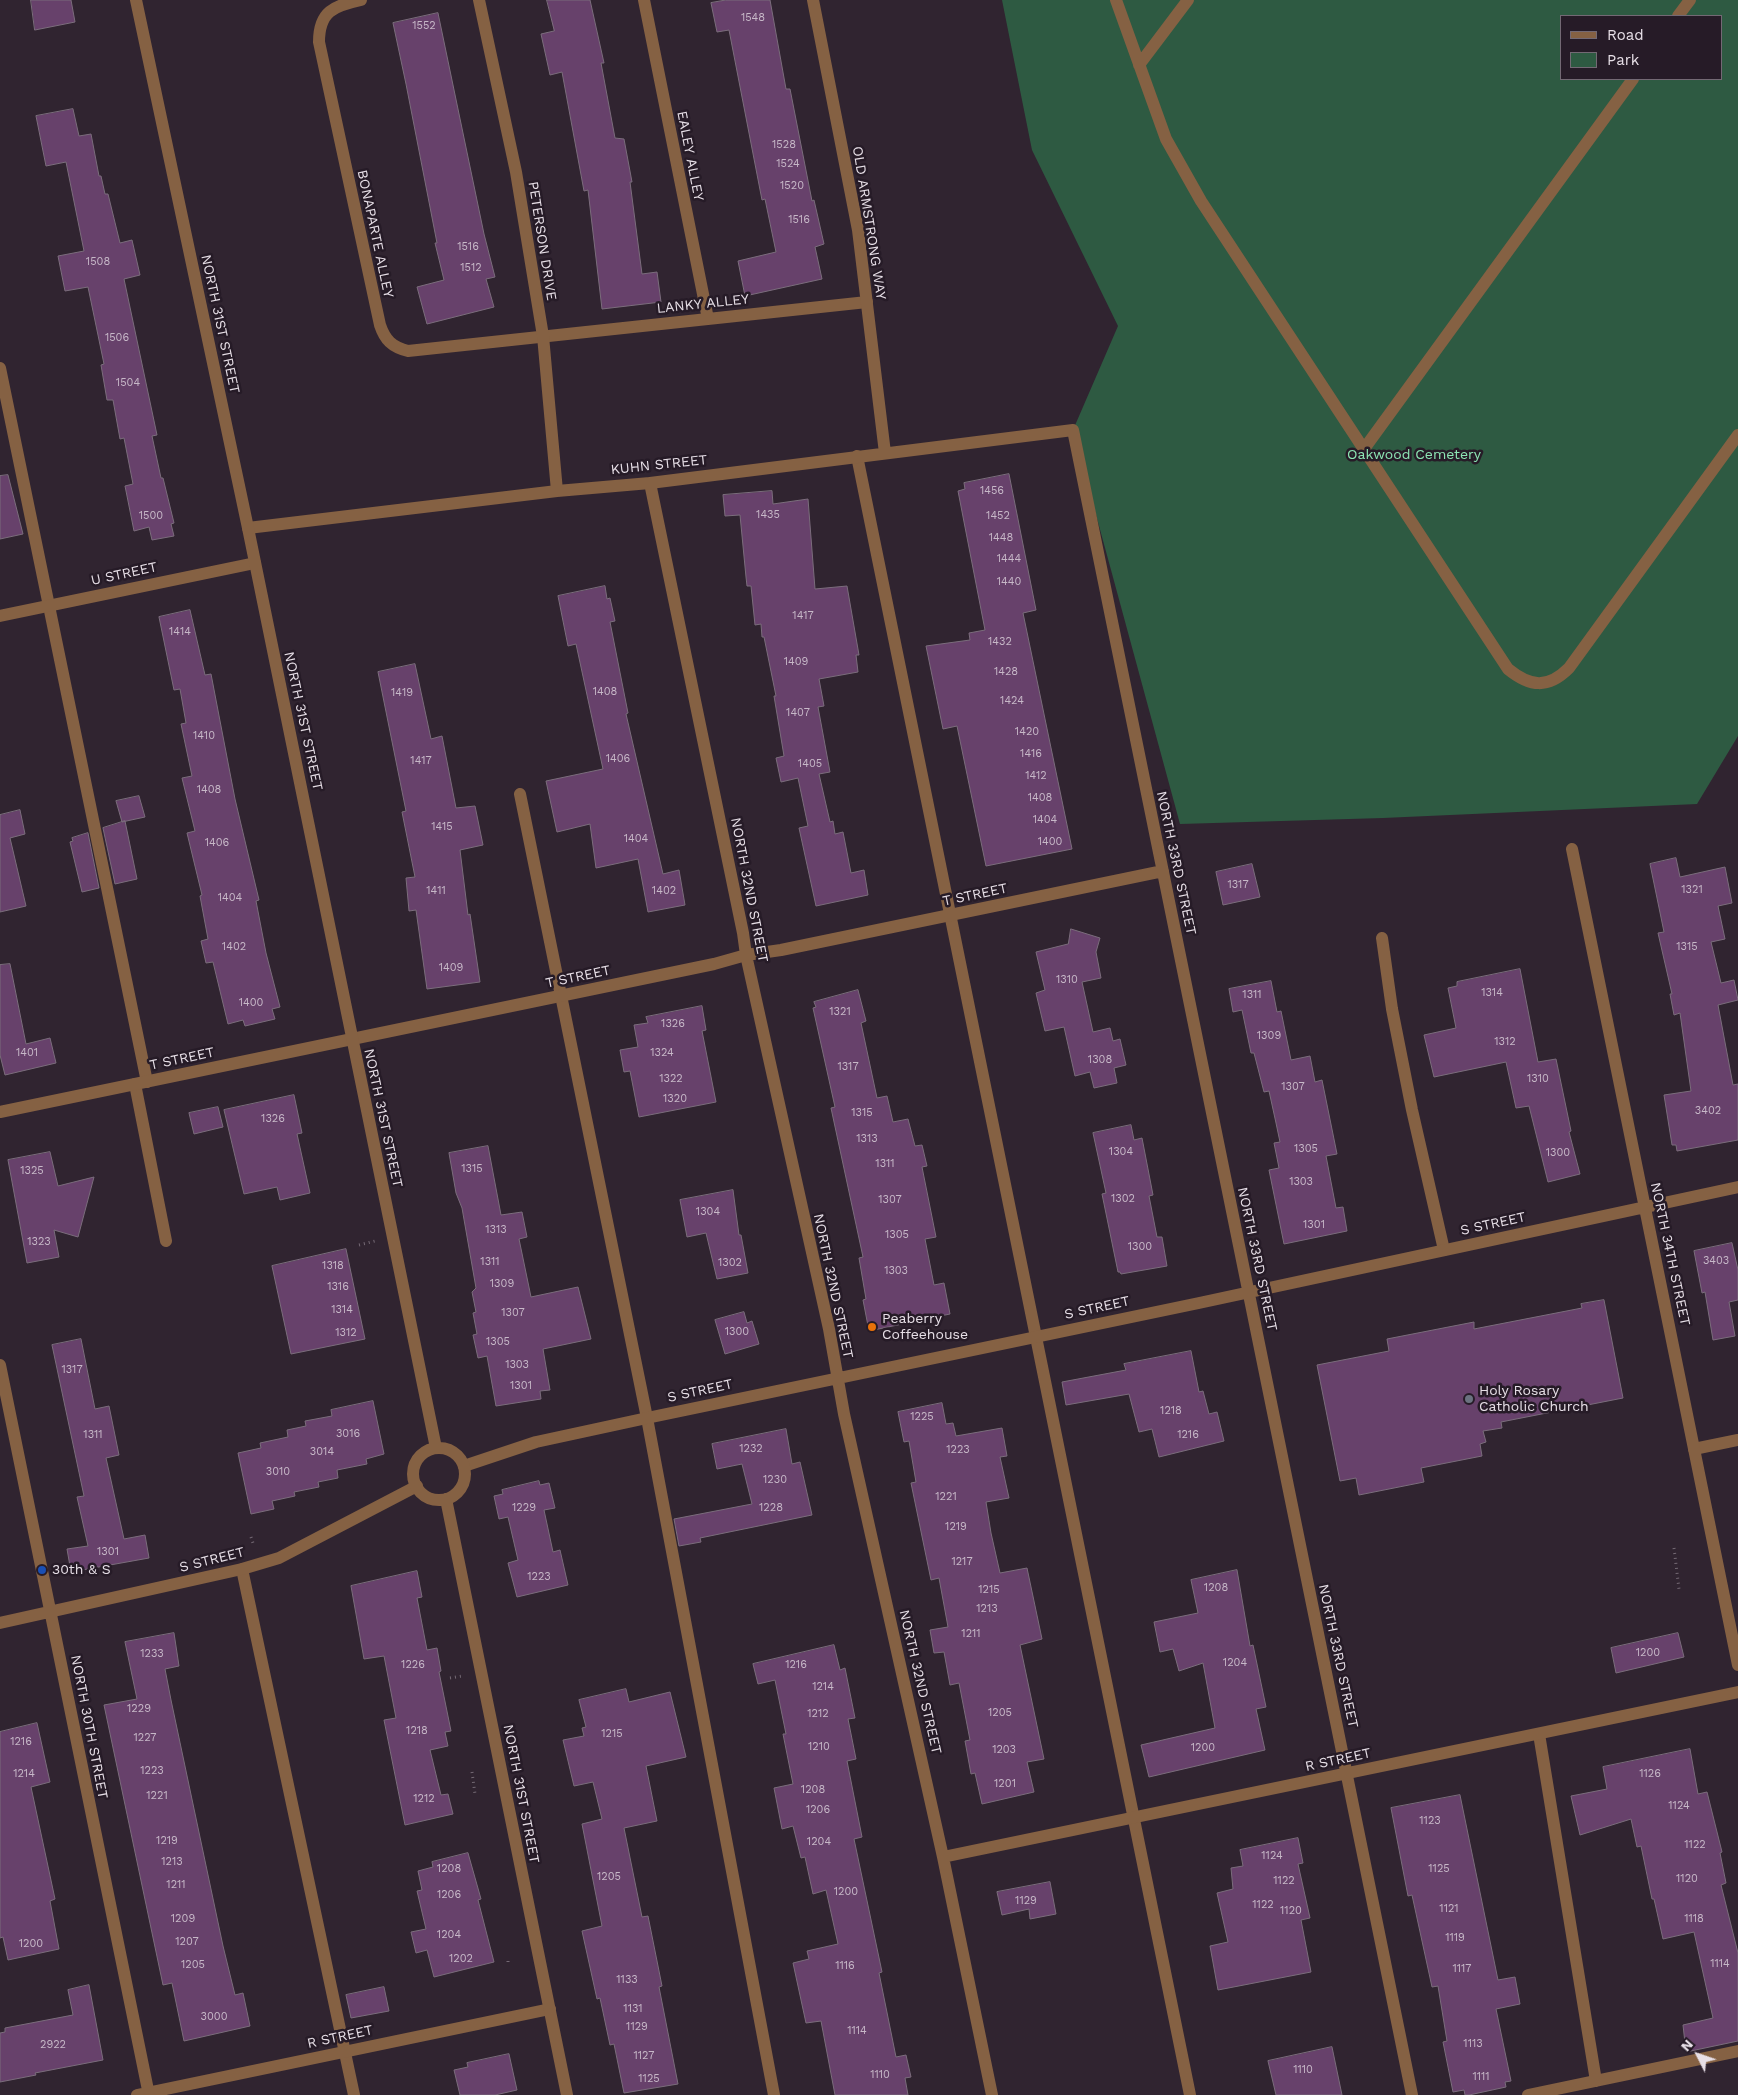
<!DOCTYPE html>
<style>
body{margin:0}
#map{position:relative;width:1738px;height:2095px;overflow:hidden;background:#302430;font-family:"Work Sans",sans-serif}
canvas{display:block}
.legend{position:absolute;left:1560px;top:15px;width:162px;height:65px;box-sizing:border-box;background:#261b27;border:1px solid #736974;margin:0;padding:6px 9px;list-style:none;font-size:15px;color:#e7dfe7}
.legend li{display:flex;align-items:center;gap:10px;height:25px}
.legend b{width:25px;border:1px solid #736974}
.north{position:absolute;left:1673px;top:2030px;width:50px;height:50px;-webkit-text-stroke:4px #261b27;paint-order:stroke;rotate:311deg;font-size:14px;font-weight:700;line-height:20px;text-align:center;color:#e7dfe7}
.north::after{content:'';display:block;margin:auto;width:18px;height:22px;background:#e7dfe7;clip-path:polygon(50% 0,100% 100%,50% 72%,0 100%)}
</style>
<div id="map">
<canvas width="1738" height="2095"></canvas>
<ul class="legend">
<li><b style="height:6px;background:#856143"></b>Road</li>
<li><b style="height:14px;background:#2e5a42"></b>Park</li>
</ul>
<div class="north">N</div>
</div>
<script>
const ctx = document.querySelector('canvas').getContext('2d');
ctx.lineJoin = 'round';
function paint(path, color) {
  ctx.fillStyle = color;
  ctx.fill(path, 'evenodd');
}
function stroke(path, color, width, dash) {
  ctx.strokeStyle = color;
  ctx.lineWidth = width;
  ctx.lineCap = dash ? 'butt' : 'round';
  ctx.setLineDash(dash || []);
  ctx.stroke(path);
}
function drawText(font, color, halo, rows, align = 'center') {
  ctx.font = font + ' "Work Sans",sans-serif';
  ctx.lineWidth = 5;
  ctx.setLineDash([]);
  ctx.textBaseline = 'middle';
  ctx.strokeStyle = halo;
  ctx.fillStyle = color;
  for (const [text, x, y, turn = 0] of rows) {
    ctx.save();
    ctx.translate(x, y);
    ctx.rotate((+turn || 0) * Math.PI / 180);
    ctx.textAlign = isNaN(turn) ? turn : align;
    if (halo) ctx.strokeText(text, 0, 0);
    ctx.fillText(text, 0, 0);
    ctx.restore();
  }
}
const green = new Path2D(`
 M1002,0H1738V736L1697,804L1383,818L1180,824L1073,430L1118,326L1032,150ZM1562,16H1722V79H1562Z`);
const building = new Path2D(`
 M31,0H71L75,22L35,30Z
 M547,0H590L604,63H601L615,138L624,139L632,182H630L642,274L657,272L661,302L602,309L588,190L584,191L562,72L550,75L541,34L554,31Z
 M726,0H770L786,89H790L812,201L814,200L824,244L815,247L822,279L745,296L738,261L776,252L765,199L762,200L729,30L717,32L711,3Z
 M438,13L484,234L495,277L486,279L494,307L427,324L417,287L444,280L435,243H437L406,84L393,23Z
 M73,109L79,136L91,134L99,176H101L105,194H108L120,243L132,240L140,275L124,279L157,435L152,436L161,478H163L174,523L171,524L174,536L152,540L149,527L134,531L125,486L133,484L124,438L120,439L113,400H107L101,365L104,364L88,287L65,291L58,256L84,251L66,162L46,166L36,116Z
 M1009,474L1036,610L1023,613L1072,849L986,866L957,726L943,729L926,646L970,640L969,633L985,630L958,491L965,489L964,483Z
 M8,475L23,534L0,539V476Z
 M772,491L773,504L808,499L815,589L847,586L859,655H856L858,672L819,679L824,706L818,707L830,772L819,774L830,822L833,821L835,834L843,832L851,873L864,870L868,895L816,906L799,828L808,826L798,778L781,782L776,758L784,756L774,696H776L764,637H762L761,624L755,625L751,586H747L746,577L740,515L725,516L723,495Z
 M605,586L607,599L610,598L615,621L610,622L628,713L626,714L663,874L679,870L685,905L648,912L638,859L596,868L590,824L557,832L546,781L603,769L576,644L568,646L558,596Z
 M190,610L205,675L211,674L235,799L259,900L256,901L266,953L280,1007L272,1009L275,1019L245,1026L243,1020L228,1024L213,962L206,963L201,941L208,939L200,896L202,895L187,833L195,831L182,778L192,776L181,724L186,723L180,689L174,690L159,617Z
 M415,664L431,739L442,736L456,808L475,806L483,845L460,850L468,915L470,914L480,982L427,989L416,910L409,911L406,878L415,877L402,812L406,811L378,672Z
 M139,796L145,817L122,822L116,801Z
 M20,810L25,834L10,838L26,906L0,912V815Z
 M125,821L137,879L115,884L103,828Z
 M88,833L99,888L82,892L70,842L73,841L72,838Z
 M1676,858L1680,877L1725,867L1732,903L1718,906L1725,939L1711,942L1721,983L1734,980L1738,1000L1718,1005L1733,1085L1738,1084V1140L1677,1151L1676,1145H1672L1664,1095L1691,1091L1680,1013L1674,1015L1670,994H1672L1658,933L1664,932L1650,864Z
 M1252,864L1260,897L1223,905L1216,872Z
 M1071,929L1100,938L1096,952L1101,978L1082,982L1093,1032L1110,1028L1113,1041L1120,1039L1126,1065L1114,1068L1117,1083L1094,1088L1090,1072L1075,1076L1064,1027L1045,1031L1036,993L1045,990L1036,952L1068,944Z
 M10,964L26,1044L50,1038L56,1063L5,1075L0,1055V965Z
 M1520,969L1538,1062L1556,1059L1571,1131L1569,1132L1580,1174L1548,1182L1529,1106L1516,1108L1506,1062L1434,1077L1424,1035L1456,1028L1448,988L1457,986V982Z
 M1271,981L1277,1012L1281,1011L1291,1060L1310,1056L1315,1082L1322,1080L1337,1154L1326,1156L1336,1208L1343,1207L1347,1231L1284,1244L1269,1170L1279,1168L1274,1143L1280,1142L1276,1123L1269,1091L1264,1092L1254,1053H1251L1242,1010L1233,1012L1229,989Z
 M858,990L866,1021L861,1023L877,1098L887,1096L893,1122L908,1119L915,1146L922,1145L927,1166L922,1167L936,1237L925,1239L934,1285L944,1283L950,1314L869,1331L863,1300L866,1299L859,1258L863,1257L831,1108L835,1107L813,1008L816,1007L814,1002Z
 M702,1006L706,1030L702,1031L716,1102L639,1117L630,1071L624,1072L620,1050L638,1047L634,1025L648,1023L646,1017Z
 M294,1095L302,1133L297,1134L310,1193L280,1200L277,1187L244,1194L224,1110Z
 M218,1107L223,1127L194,1134L189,1113Z
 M1131,1125L1134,1140L1142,1138L1153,1195L1149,1196L1157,1237H1162L1167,1266L1121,1274L1120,1272H1118L1102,1194L1106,1193L1093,1133Z
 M488,1146L501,1215L522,1212L527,1237L519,1239L531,1297L578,1287L591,1339L543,1349L550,1390L540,1391L541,1399L496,1406L487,1356L478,1358L473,1335L477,1334L473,1313L476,1312L472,1292L476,1288L462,1208L456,1193L449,1153Z
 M50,1152L58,1186L94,1177L78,1237L54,1230L59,1257L27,1263L8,1160Z
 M733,1190L739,1235H741L748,1273L717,1279L706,1233L687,1237L680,1200Z
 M1732,1243L1738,1270V1300L1729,1302L1735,1336L1713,1340L1705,1292L1702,1293L1694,1251Z
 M346,1249L365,1339L291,1354L272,1266Z
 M1604,1300L1623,1398L1501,1422L1502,1428L1483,1431L1486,1442L1480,1444L1482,1456L1421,1468L1424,1482L1359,1495L1356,1478L1340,1481L1317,1365L1389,1351L1387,1339L1474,1322V1329L1582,1308L1581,1304Z
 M744,1312L747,1323L752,1321L759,1344L725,1354L715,1320Z
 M81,1339L95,1409L109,1406L119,1455L106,1458L124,1539L145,1535L149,1558L71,1572L67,1549L88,1546L77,1497L84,1496L52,1345Z
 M1191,1351L1199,1392L1203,1391L1209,1414L1217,1412L1224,1441L1159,1457L1152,1429L1139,1432L1129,1394L1066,1405L1062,1382L1126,1370L1124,1364Z
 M373,1401L384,1454L366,1459L367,1464L337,1470L338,1478L318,1482L319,1487L294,1492L295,1496L272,1501L274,1509L251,1514L238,1453L261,1448L260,1443L288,1437L287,1430L306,1426L305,1421L332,1416L331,1410Z
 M942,1403L946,1424L953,1423L956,1436L1002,1428L1007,1456L1000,1457L1009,1498L986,1502L991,1533L1000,1573L1027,1568L1042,1639L1020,1645L1044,1759L1027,1762L1034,1792L982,1804L975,1773L971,1774L965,1741L970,1740L959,1683L950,1685L944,1652L934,1653L930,1630L948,1627L939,1578L931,1580L911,1483L916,1482L909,1441L904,1442L898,1412Z
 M786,1429L792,1464L800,1462L812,1515L700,1538L701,1542L679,1546L674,1519L752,1504L742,1464L717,1469L712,1444Z
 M539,1481L540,1485L549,1483L555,1508L544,1510L553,1552L560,1550L568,1585L517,1597L508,1563L518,1560L508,1517L499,1519L494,1496L503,1494L502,1490Z
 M1237,1570L1250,1646L1253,1645L1266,1707L1256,1709L1265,1750L1149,1777L1141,1745L1215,1728L1203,1663L1179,1671L1173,1649L1160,1652L1154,1622L1198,1613L1191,1580Z
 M417,1571L422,1597L417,1598L427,1650L437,1648L441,1671L439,1672L451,1731L445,1732L448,1746L430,1750L441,1795L448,1794L453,1814L405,1825L384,1720L396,1718L384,1656L364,1659L351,1586Z
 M174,1633L179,1666L165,1669L171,1700L223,1946L235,1995L243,1993L250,2026L184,2041L172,1983L163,1985L104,1705L137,1699L125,1642Z
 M1678,1633L1684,1657L1616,1673L1611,1648Z
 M834,1645L840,1670L845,1668L855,1718L848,1719L856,1759L847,1761L862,1837L854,1839L882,1972L879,1973L896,2057L906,2055L911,2077L905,2078L908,2095H835L821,2021L806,2023L793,1963L809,1959L807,1951L838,1944L826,1890L813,1894L805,1857L801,1858L793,1826L782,1829L774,1788L793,1784L783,1734H786L775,1680L758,1684L753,1664Z
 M626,1689L629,1702L670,1692L686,1757L646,1766L657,1821L624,1828L642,1917L648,1916L662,1986L659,1987L678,2084L624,2093L614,2044L610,2045L600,1998L597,1999L582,1931L602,1926L582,1824L602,1819L593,1782L574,1786L563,1740L584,1736L582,1728L586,1727L579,1700Z
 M37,1723L50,1782L31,1787L55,1899L50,1901L59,1949L8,1960L3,1937L0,1938V1732Z
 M1690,1749L1698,1794L1707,1792L1722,1852L1720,1853L1726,1883L1721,1885L1738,1953V2041L1686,2052L1683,2025L1713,2018L1694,1932L1663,1939L1654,1899H1652L1641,1846L1637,1847L1631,1819L1580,1835L1571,1796L1607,1789L1603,1767Z
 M1460,1795L1498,1980L1515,1977L1520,2004L1496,2009L1511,2081L1505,2082L1506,2087L1469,2095H1465L1464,2090L1453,2092L1443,2042L1447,2041L1438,1986L1432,1987L1412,1895L1408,1896L1391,1808Z
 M1298,1838L1303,1863L1298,1864L1310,1918L1301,1920L1311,1972L1218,1990L1210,1946L1228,1942L1217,1893L1233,1889L1231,1868L1243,1866L1240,1850Z
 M468,1853L481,1899L478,1900L494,1962L434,1977L427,1950L416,1953L411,1932L426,1929L417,1891L422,1890L418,1871L433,1867L432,1862Z
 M1050,1882L1056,1914L1030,1919L1029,1909L1002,1915L997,1892Z
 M89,1985L103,2060L35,2073L36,2075L0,2082V2033L5,2032V2028L73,2015L68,1990Z
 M384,1987L389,2011L351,2018L346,1995Z
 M1332,2047L1342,2095H1276L1268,2061Z
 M509,2054L517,2090L495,2095H460L454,2070L468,2067L467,2063Z`);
const path = new Path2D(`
 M359,1245L375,1241
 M251,1537L254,1546
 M1674,1548L1679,1589
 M450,1678L462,1676
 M472,1772L475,1794
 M508,1961V1965`);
const service = new Path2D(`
 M361,0C334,6 319,11 319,42L380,325C385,340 392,347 408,351L867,302
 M644,0L708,319
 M1116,0L1166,139L1201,201L1508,669C1530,687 1548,689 1569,668L1738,435
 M1678,16L1690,0
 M1139,65L1188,0
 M0,368L147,1082
 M1364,449L1633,79
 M857,456L1190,2095
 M520,794L647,1418L774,2095
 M1382,938L1392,1009L1412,1110L1444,1250
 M135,1084L166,1241
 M1694,1449L1738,1440
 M242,1569L354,2095
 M1539,1734L1596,2081
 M1528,2095L1738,2051`);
const minor = new Path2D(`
 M479,0L516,172L543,336L557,491
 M813,0L858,230L885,453
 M650,483L743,933L746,955L829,1329L844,1414L943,1857L992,2095
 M248,528L557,491L650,483L1073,430L1412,2095
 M0,616L255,563
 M1572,849L1738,1665
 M0,1112L714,964L746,955L781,950L1163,871
 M0,1365L149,2095
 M464,1466L536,1442L647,1418L1199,1303L1738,1187
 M0,1623L242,1569L279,1558L417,1486
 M943,1857L1738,1692
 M137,2095L550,2009`);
const tertiary = new Path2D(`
 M136,0L248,528L436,1448
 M413 1474a26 26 0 1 1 52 0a26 26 0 1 1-52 0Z
 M446,1499L567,2095`);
const markers = [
 [872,1327,5,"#e8710a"],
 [1469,1399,5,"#6b7280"],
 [42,1570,5,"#1a4fb4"]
];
const numberNames = [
 ["1548",753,18],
 ["1552",424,26],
 ["1528",784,145],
 ["1524",788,164],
 ["1520",792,186],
 ["1516",799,220],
 ["1516",468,247],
 ["1508",98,262],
 ["1512",471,268],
 ["1506",117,338],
 ["1504",128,383],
 ["1456",992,491],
 ["1435",768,515],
 ["1500",151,516],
 ["1452",998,516],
 ["1448",1001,538],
 ["1444",1009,559],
 ["1440",1009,582],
 ["1417",803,616],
 ["1414",180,632],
 ["1432",1000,642],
 ["1409",796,662],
 ["1428",1006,672],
 ["1408",605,692],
 ["1419",402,693],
 ["1424",1012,701],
 ["1407",798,713],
 ["1420",1027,732],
 ["1410",204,736],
 ["1416",1031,754],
 ["1406",618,759],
 ["1417",421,761],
 ["1405",810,764],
 ["1412",1036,776],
 ["1408",209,790],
 ["1408",1040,798],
 ["1404",1045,820],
 ["1415",442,827],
 ["1404",636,839],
 ["1400",1050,842],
 ["1406",217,843],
 ["1317",1238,885],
 ["1321",1692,890],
 ["1411",436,891],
 ["1402",664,891],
 ["1404",230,898],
 ["1402",234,947],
 ["1315",1687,947],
 ["1409",451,968],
 ["1310",1067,980],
 ["1314",1492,993],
 ["1311",1252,995],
 ["1400",251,1003],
 ["1321",840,1012],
 ["1326",673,1024],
 ["1309",1269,1036],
 ["1312",1505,1042],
 ["1401",27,1053],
 ["1324",662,1053],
 ["1308",1100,1060],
 ["1317",848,1067],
 ["1322",671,1079],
 ["1310",1538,1079],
 ["1307",1293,1087],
 ["1320",675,1099],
 ["3402",1708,1111],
 ["1315",862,1113],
 ["1326",273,1119],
 ["1313",867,1139],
 ["1305",1306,1149],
 ["1304",1121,1152],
 ["1300",1558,1153],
 ["1311",885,1164],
 ["1315",472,1169],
 ["1325",32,1171],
 ["1303",1301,1182],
 ["1302",1123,1199],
 ["1307",890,1200],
 ["1304",708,1212],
 ["1301",1314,1225],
 ["1313",496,1230],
 ["1305",897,1235],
 ["1323",39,1242],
 ["1300",1140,1247],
 ["3403",1716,1261],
 ["1311",490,1262],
 ["1302",730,1263],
 ["1318",333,1266],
 ["1303",896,1271],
 ["1309",502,1284],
 ["1316",338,1287],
 ["1314",342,1310],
 ["1307",513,1313],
 ["1300",737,1332],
 ["1312",346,1333],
 ["1305",498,1342],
 ["1303",517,1365],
 ["1317",72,1370],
 ["1301",521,1386],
 ["1218",1171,1411],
 ["1225",922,1417],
 ["3016",348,1434],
 ["1311",93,1435],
 ["1216",1188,1435],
 ["1232",751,1449],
 ["1223",958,1450],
 ["3014",322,1452],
 ["3010",278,1472],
 ["1230",775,1480],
 ["1221",946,1497],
 ["1229",524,1508],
 ["1228",771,1508],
 ["1219",956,1527],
 ["1301",108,1552],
 ["1217",962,1562],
 ["1223",539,1577],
 ["1208",1216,1588],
 ["1215",989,1590],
 ["1213",987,1609],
 ["1211",971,1634],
 ["1200",1648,1653],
 ["1233",152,1654],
 ["1204",1235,1663],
 ["1226",413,1665],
 ["1216",796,1665],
 ["1214",823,1687],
 ["1229",139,1709],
 ["1205",1000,1713],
 ["1212",818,1714],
 ["1218",417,1731],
 ["1215",612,1734],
 ["1227",145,1738],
 ["1216",21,1742],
 ["1210",819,1747],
 ["1200",1203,1748],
 ["1203",1004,1750],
 ["1223",152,1771],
 ["1214",24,1774],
 ["1126",1650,1774],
 ["1201",1005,1784],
 ["1208",813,1790],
 ["1221",157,1796],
 ["1212",424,1799],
 ["1124",1679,1806],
 ["1206",818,1810],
 ["1123",1430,1821],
 ["1219",167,1841],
 ["1204",819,1842],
 ["1122",1695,1845],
 ["1124",1272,1856],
 ["1213",172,1862],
 ["1208",449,1869],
 ["1125",1439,1869],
 ["1205",609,1877],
 ["1120",1687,1879],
 ["1122",1284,1881],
 ["1211",176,1885],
 ["1200",846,1892],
 ["1206",449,1895],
 ["1129",1026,1901],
 ["1122",1263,1905],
 ["1121",1449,1909],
 ["1120",1291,1911],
 ["1209",183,1919],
 ["1118",1694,1919],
 ["1204",449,1935],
 ["1119",1455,1938],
 ["1207",187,1942],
 ["1200",31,1944],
 ["1202",461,1959],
 ["1114",1720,1964],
 ["1205",193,1965],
 ["1116",845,1966],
 ["1117",1462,1969],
 ["1133",627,1980],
 ["1131",633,2009],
 ["3000",214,2017],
 ["1129",637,2027],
 ["1114",857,2031],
 ["1113",1473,2044],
 ["2922",53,2045],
 ["1127",644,2056],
 ["1110",1303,2070],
 ["1110",880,2075],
 ["1111",1481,2077],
 ["1125",649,2079]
];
const streetNames = [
 ["EALEY ALLEY",690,156,79],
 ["OLD ARMSTRONG WAY",869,223,81],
 ["BONAPARTE ALLEY",375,234,78],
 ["PETERSON DRIVE",542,241,81],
 ["LANKY ALLEY",703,304,-6],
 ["NORTH 31ST STREET",220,324,78],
 ["KUHN STREET",659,465,-6],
 ["U STREET",124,574,-12],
 ["NORTH 31ST STREET",303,721,78],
 ["NORTH 33RD STREET",1176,863,78],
 ["NORTH 32ND STREET",749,890,79],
 ["T STREET",975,895,-12],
 ["T STREET",578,977,-12],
 ["T STREET",182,1059,-12],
 ["NORTH 31ST STREET",383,1118,78],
 ["S STREET",1493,1224,-12],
 ["NORTH 34TH STREET",1670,1254,78],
 ["NORTH 33RD STREET",1257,1259,78],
 ["NORTH 32ND STREET",833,1286,78],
 ["S STREET",1097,1308,-12],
 ["S STREET",700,1391,-12],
 ["S STREET",212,1560,-14],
 ["NORTH 33RD STREET",1338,1656,78],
 ["NORTH 32ND STREET",920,1682,77],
 ["NORTH 30TH STREET",89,1727,79],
 ["R STREET",1338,1760,-12],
 ["NORTH 31ST STREET",521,1794,79],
 ["R STREET",340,2037,-12]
];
const parkNames = [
 ["Oakwood Cemetery",1414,455]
];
const poiNames = [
 ["Peaberry",882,1319],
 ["Coffeehouse",882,1335],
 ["Holy Rosary",1479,1391],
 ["Catholic Church",1479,1407],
 ["30th & S",52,1570]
];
paint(green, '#2e5a42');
paint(building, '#67416b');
stroke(building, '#7b6d7c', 1);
stroke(path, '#746974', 3, [1, 4]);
stroke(service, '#856143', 12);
stroke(minor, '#856143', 12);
stroke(tertiary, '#856143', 12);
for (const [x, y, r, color] of markers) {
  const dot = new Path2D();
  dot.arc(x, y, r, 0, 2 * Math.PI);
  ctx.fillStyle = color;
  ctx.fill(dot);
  stroke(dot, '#261b27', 2);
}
drawText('11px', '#c7b8c8', null, numberNames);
drawText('14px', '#e7dfe7', '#261b27', streetNames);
drawText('14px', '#8de6b4', '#261b27', parkNames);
drawText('14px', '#e7dfe7', '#261b27', poiNames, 'left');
</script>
